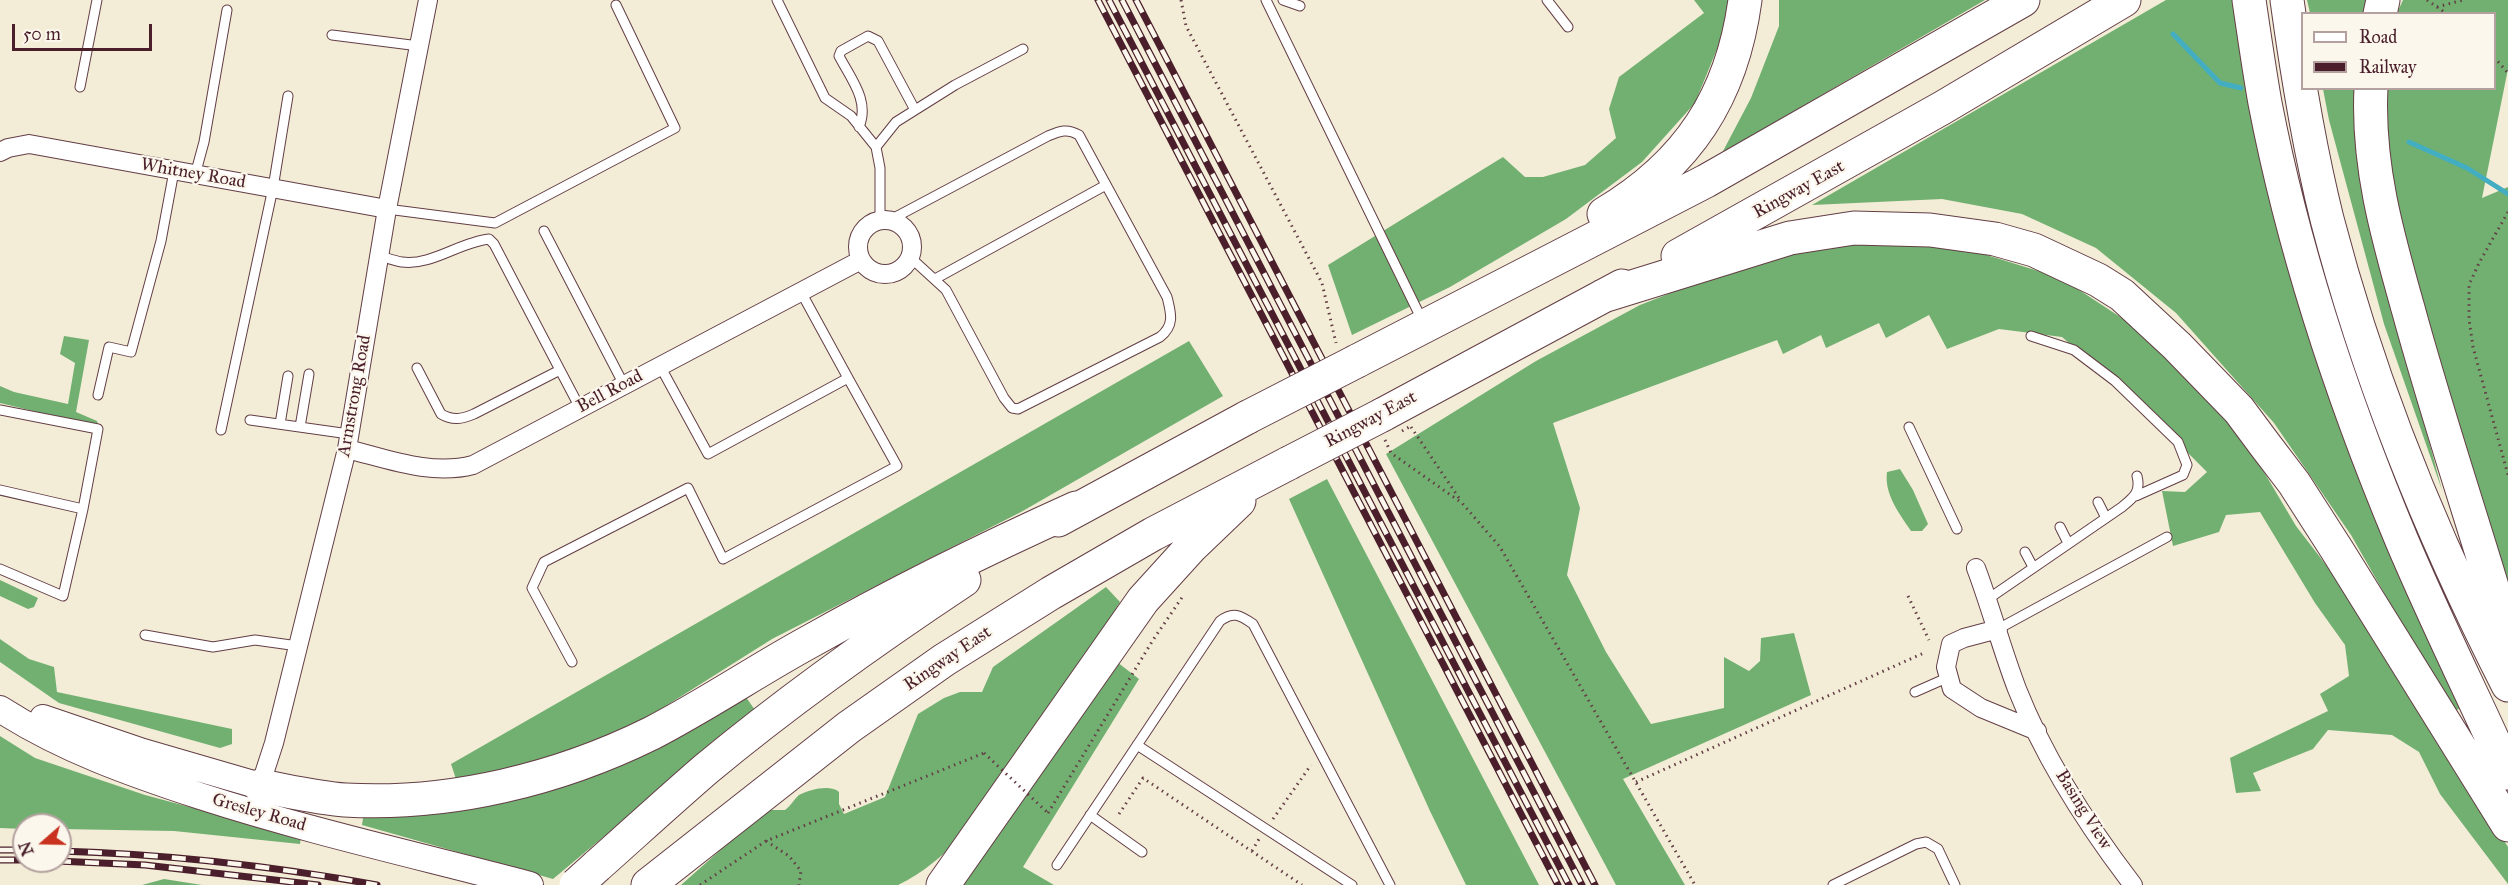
<!DOCTYPE html>
<style>
body{margin:0}
#map{position:relative;width:2508px;height:885px;overflow:hidden;background:#f3edd7;font-family:"IM FELL Great Primer",serif}
canvas{display:block}
.legend{position:absolute;left:2301px;top:12px;width:195px;height:78px;box-sizing:border-box;background:#fbf7ec;border:2px solid #b4a19f;margin:0;padding:8px 10px;list-style:none;font-size:18px;color:#4a1f2b}
.legend li{display:flex;align-items:center;gap:12px;height:30px}
.legend b{width:30px;border:2px solid #b4a19f}
.north{position:absolute;left:12px;top:813px;width:60px;height:60px;box-sizing:border-box;background:#fbf7ec;border:2px solid #b4a19f;border-radius:50%;rotate:250deg;font-size:16px;font-weight:700;line-height:24px;text-align:center;color:#4a1f2b}
.north::after{content:'';display:block;margin:auto;width:21px;height:27px;background:#c8321e;clip-path:polygon(50% 0,100% 100%,50% 72%,0 100%)}
.scale{position:absolute;left:12px;top:24px;width:140px;height:27px;box-sizing:border-box;border:3px solid #4a1f2b;border-top:0;padding-left:8px;font-size:18px;line-height:21px;white-space:nowrap;color:#4a1f2b;-webkit-text-stroke:4px #fbf7ec;paint-order:stroke}
</style>
<div id="map">
<canvas width="2508" height="885"></canvas>
<ul class="legend">
<li><b style="height:8px;background:#fff"></b>Road</li>
<li><b style="height:8px;background:#4a1f2b"></b>Railway</li>
</ul>
<div class="north">N</div>
<div class="scale">50 m</div>
</div>
<script>
const ctx = document.querySelector('canvas').getContext('2d');
ctx.lineJoin = 'round';
function paint(path, color) {
  ctx.fillStyle = color;
  ctx.fill(path, 'evenodd');
}
function stroke(path, color, width, dash) {
  ctx.strokeStyle = color;
  ctx.lineWidth = width;
  ctx.lineCap = dash ? 'butt' : 'round';
  ctx.setLineDash(dash || []);
  ctx.stroke(path);
}
function drawText(font, color, halo, rows, align = 'center') {
  ctx.font = font + ' "IM FELL Great Primer",serif';
  ctx.lineWidth = 4.5;
  ctx.setLineDash([]);
  ctx.textBaseline = 'middle';
  ctx.strokeStyle = halo;
  ctx.fillStyle = color;
  for (const [text, x, y, turn = 0] of rows) {
    ctx.save();
    ctx.translate(x, y);
    ctx.rotate((+turn || 0) * Math.PI / 180);
    ctx.textAlign = isNaN(turn) ? turn : align;
    if (halo) ctx.strokeText(text, 0, 0);
    ctx.fillText(text, 0, 0);
    ctx.restore();
  }
}
const forest = new Path2D(`
 M1694,0H1729L1726,27L1695,103L1642,162L1566,219L1450,287L1352,335L1328,265L1503,157L1525,177H1543L1585,165L1616,138L1609,109L1619,77L1704,13Z
 M1779,0H1985L1722,153L1751,98L1779,26Z
 M2166,0H2238L2241,38L2461,708L2452,712L2351,535L2274,423L2176,313L2096,248L2022,214L1942,199L1812,205Z
 M2307,0H2370L2366,14L2310,13Z
 M2403,0H2508V69L2482,198L2508,187V594L2433,357L2383,146L2384,89L2494,88V14L2397,13Z
 M2323,89H2360L2406,355L2442,490L2384,324L2329,120Z
 M1902,243L1977,252L2061,278L2143,332L2248,445L2296,526L2363,613L2508,847V884L2440,794L2419,752L2392,735L2328,730L2313,749L2253,773L2261,791L2236,793L2230,758L2328,711L2320,694L2349,676L2345,645L2315,603L2260,512L2226,515L2219,532L2173,546L2162,491L2185,492L2207,472L2134,399L2062,337L1999,329L1947,349L1929,315L1886,338L1879,323L1826,348L1821,335L1783,354L1777,340L1553,423L1580,508L1567,575L1606,652L1651,724L1724,708V657L1749,671L1760,661L1761,638L1794,633L1811,695L1623,779L1685,885H1616L1386,454L1536,361L1640,305L1745,264L1832,244Z
 M64,336L89,340L76,412L97,421L99,427L0,403V386L14,392L68,404L75,363L60,354Z
 M1189,341L1223,396L1021,512L772,639L642,721L533,765L457,782L451,764Z
 M1900,469L1913,490L1928,524L1922,531H1911C1899,513 1884,494 1887,472Z
 M1327,479L1539,885H1466L1430,811L1289,499Z
 M0,580L38,598L34,607L28,609L0,596Z
 M1106,587L1120,602C1084,661 1048,720 1007,776C975,820 949,860 898,885H681L760,815L767,810H785C791,806 794,799 799,795C809,790 830,784 839,792V804L844,814L885,797L918,714L944,698L960,692H982L993,667Z
 M0,639L29,659L54,667L57,692L232,729V744L220,748L59,703L0,662Z
 M1117,662L1139,679L1023,867L1054,885H960Z
 M743,693L755,710L553,879L362,825L364,811L429,809Z
 M0,736L35,758L145,795L301,837L300,844L174,831L60,829V825H24V829L0,828Z
 M164,879L202,885H142Z`);
const stream = new Path2D(`
 M2173,34L2220,83L2241,88
 M2409,142L2467,168L2508,194`);
const path = new Path2D(`
 M1181,0L1186,26L1322,283L1336,343
 M2427,0L2447,14
 M2437,7L2463,0
 M2494,57L2508,73
 M2508,212L2479,263L2469,285V319L2473,347L2508,475
 M1411,427L1461,501
 M1385,440L1391,453L1462,503L1500,547L1695,885
 M1908,596L1929,640
 M1636,782L1926,652
 M1048,813L1153,640L1183,596
 M1119,814L1143,778L1302,885
 M1273,819L1311,765
 M766,841L789,856L801,871L799,885
 M1252,851L1259,839
 M700,885L766,841L984,753`);
const lane = new Path2D(`
 M777,0L825,98L851,116L876,147
 M1266,0L1423,322
 M1283,0L1300,6
 M1547,0L1568,27
 M332,35L419,46
 M80,87L97,0
 M859,127C870,101 851,79 839,56L841,51L868,36L878,41L915,110
 M195,175L204,142L227,10
 M387,209L495,223L675,128L616,5
 M880,220V168L876,147L896,122L955,85L1023,49
 M890,220L1048,136C1060,131 1067,128 1079,135L1167,297C1171,313 1175,325 1160,337L1018,409L1012,408L1004,398L946,290L911,258
 M544,231L624,385
 M380,256C387,258 395,261 402,262C431,266 460,242 489,239L494,244L560,370
 M935,279L1106,185
 M2031,336L2074,350L2115,381L2178,442L2187,465L2183,475L2136,496
 M660,366L708,454L848,378L801,292
 M417,368L441,414C453,421 462,419 474,414L560,370L580,408
 M98,395L109,347L131,352L161,241L174,171
 M0,410L98,429L83,509L63,596L0,569
 M250,420L349,434
 M280,424L288,376
 M300,427L309,374
 M1909,427L1957,529
 M221,430L273,188L288,96
 M0,490L83,509
 M2098,502L2106,518
 M2060,527L2068,543
 M2025,552L2033,567
 M1988,599L2122,507C2134,497 2141,492 2137,476
 M1998,629L2167,537
 M145,635L213,647L255,640L298,646
 M572,662L532,588L544,562L688,488L723,559L897,466L848,378
 M1915,692L1949,677
 M1137,745L1352,885
 M1090,815L1142,852
 M1057,865L1220,621C1233,611 1240,615 1253,624L1390,885
 M1833,885L1916,844L1926,842L1938,849L1955,885`);
const street = new Path2D(`
 M0,152L8,148L29,144L387,209
 M858 247a27 27 0 1 1 54 0a27 27 0 1 1-54 0Z
 M347,449C388,459 431,476 473,465L861,260
 M1976,568C1991,608 2002,650 2017,689C2045,760 2087,825 2133,885
 M1998,629L1964,638L1951,644L1946,667L1952,689L1981,708L2037,731
 M260,786L274,743L347,449L387,209L428,0`);
const secondary = new Path2D(`
 M0,709C62,749 130,773 200,796C308,831 420,856 530,885
 M43,718L143,752L260,786`);
const highway = new Path2D(`
 M2249,0C2254,34 2259,69 2265,103C2294,253 2343,400 2402,541C2435,619 2473,696 2508,773
 M2287,0C2297,73 2309,147 2327,219C2369,381 2432,536 2508,685
 M2380,14L2383,0
 M2371,88C2367,166 2388,238 2409,312C2439,422 2476,530 2508,640
 M1604,214C1688,164 1732,97 1745,0
 M1678,256L1942,108L2124,0
 M1603,296L1790,238L1854,228L1930,230L1995,239L2034,250L2098,280L2122,295L2177,346L2239,410L2265,445L2294,483L2337,550L2508,825
 M1357,361L1706,181L2023,0
 M1382,415L1622,286
 M1058,520L1248,417
 M260,786C288,791 317,798 345,800C450,806 559,779 652,733C706,705 756,671 809,642C896,593 985,549 1076,508
 M597,866C633,834 669,801 706,769C788,701 875,639 964,580
 M648,885L849,727L944,660L1051,593L1153,534L1289,463
 M943,885L1143,600L1192,546L1239,501`);
const rail = new Path2D(`
 M1098,0L1558,885
 M1109,0L1569,885
 M1122,0L1582,885
 M1136,0L1595,885
 M0,850H24
 M60,851C166,854 273,866 377,885
 M0,860H24
 M57,861L145,865L318,885`);
const pathBridge = new Path2D(`
 M1402,431L1411,426
 M984,753L1048,813`);
const highwayBridge = new Path2D(`
 M1248,417L1357,361
 M1289,463L1382,415
 M576,885L597,866`);
const streetNames = [
 ["Whitney Road",193,174,10],
 ["Ringway East",1799,190,-29],
 ["Bell Road",610,392,-28],
 ["Armstrong Road",355,396,-80],
 ["Ringway East",1371,420,-28],
 ["Ringway East",948,659,-34],
 ["Basing View",2083,810,58],
 ["Gresley Road",259,813,16]
];
paint(forest, '#72b072');
stroke(stream, '#43aec1', 5);
stroke(lane, '#633e45', 11);
stroke(street, '#633e45', 20);
stroke(secondary, '#633e45', 28);
stroke(highway, '#633e45', 35);
stroke(path, '#633e45', 3, [1.5, 4.5]);
stroke(lane, '#fff', 9);
stroke(street, '#fff', 18);
stroke(secondary, '#fff', 26);
stroke(highway, '#fff', 33);
stroke(rail, '#4a1f2b', 7);
stroke(rail, '#fbf7ec', 4.5, [14]);
stroke(highwayBridge, '#633e45', 35, []);
stroke(pathBridge, '#633e45', 3, [1.5, 4.5]);
stroke(highwayBridge, '#fff', 33);
drawText('18px', '#4a1f2b', '#fbf7ec', streetNames);
</script>
